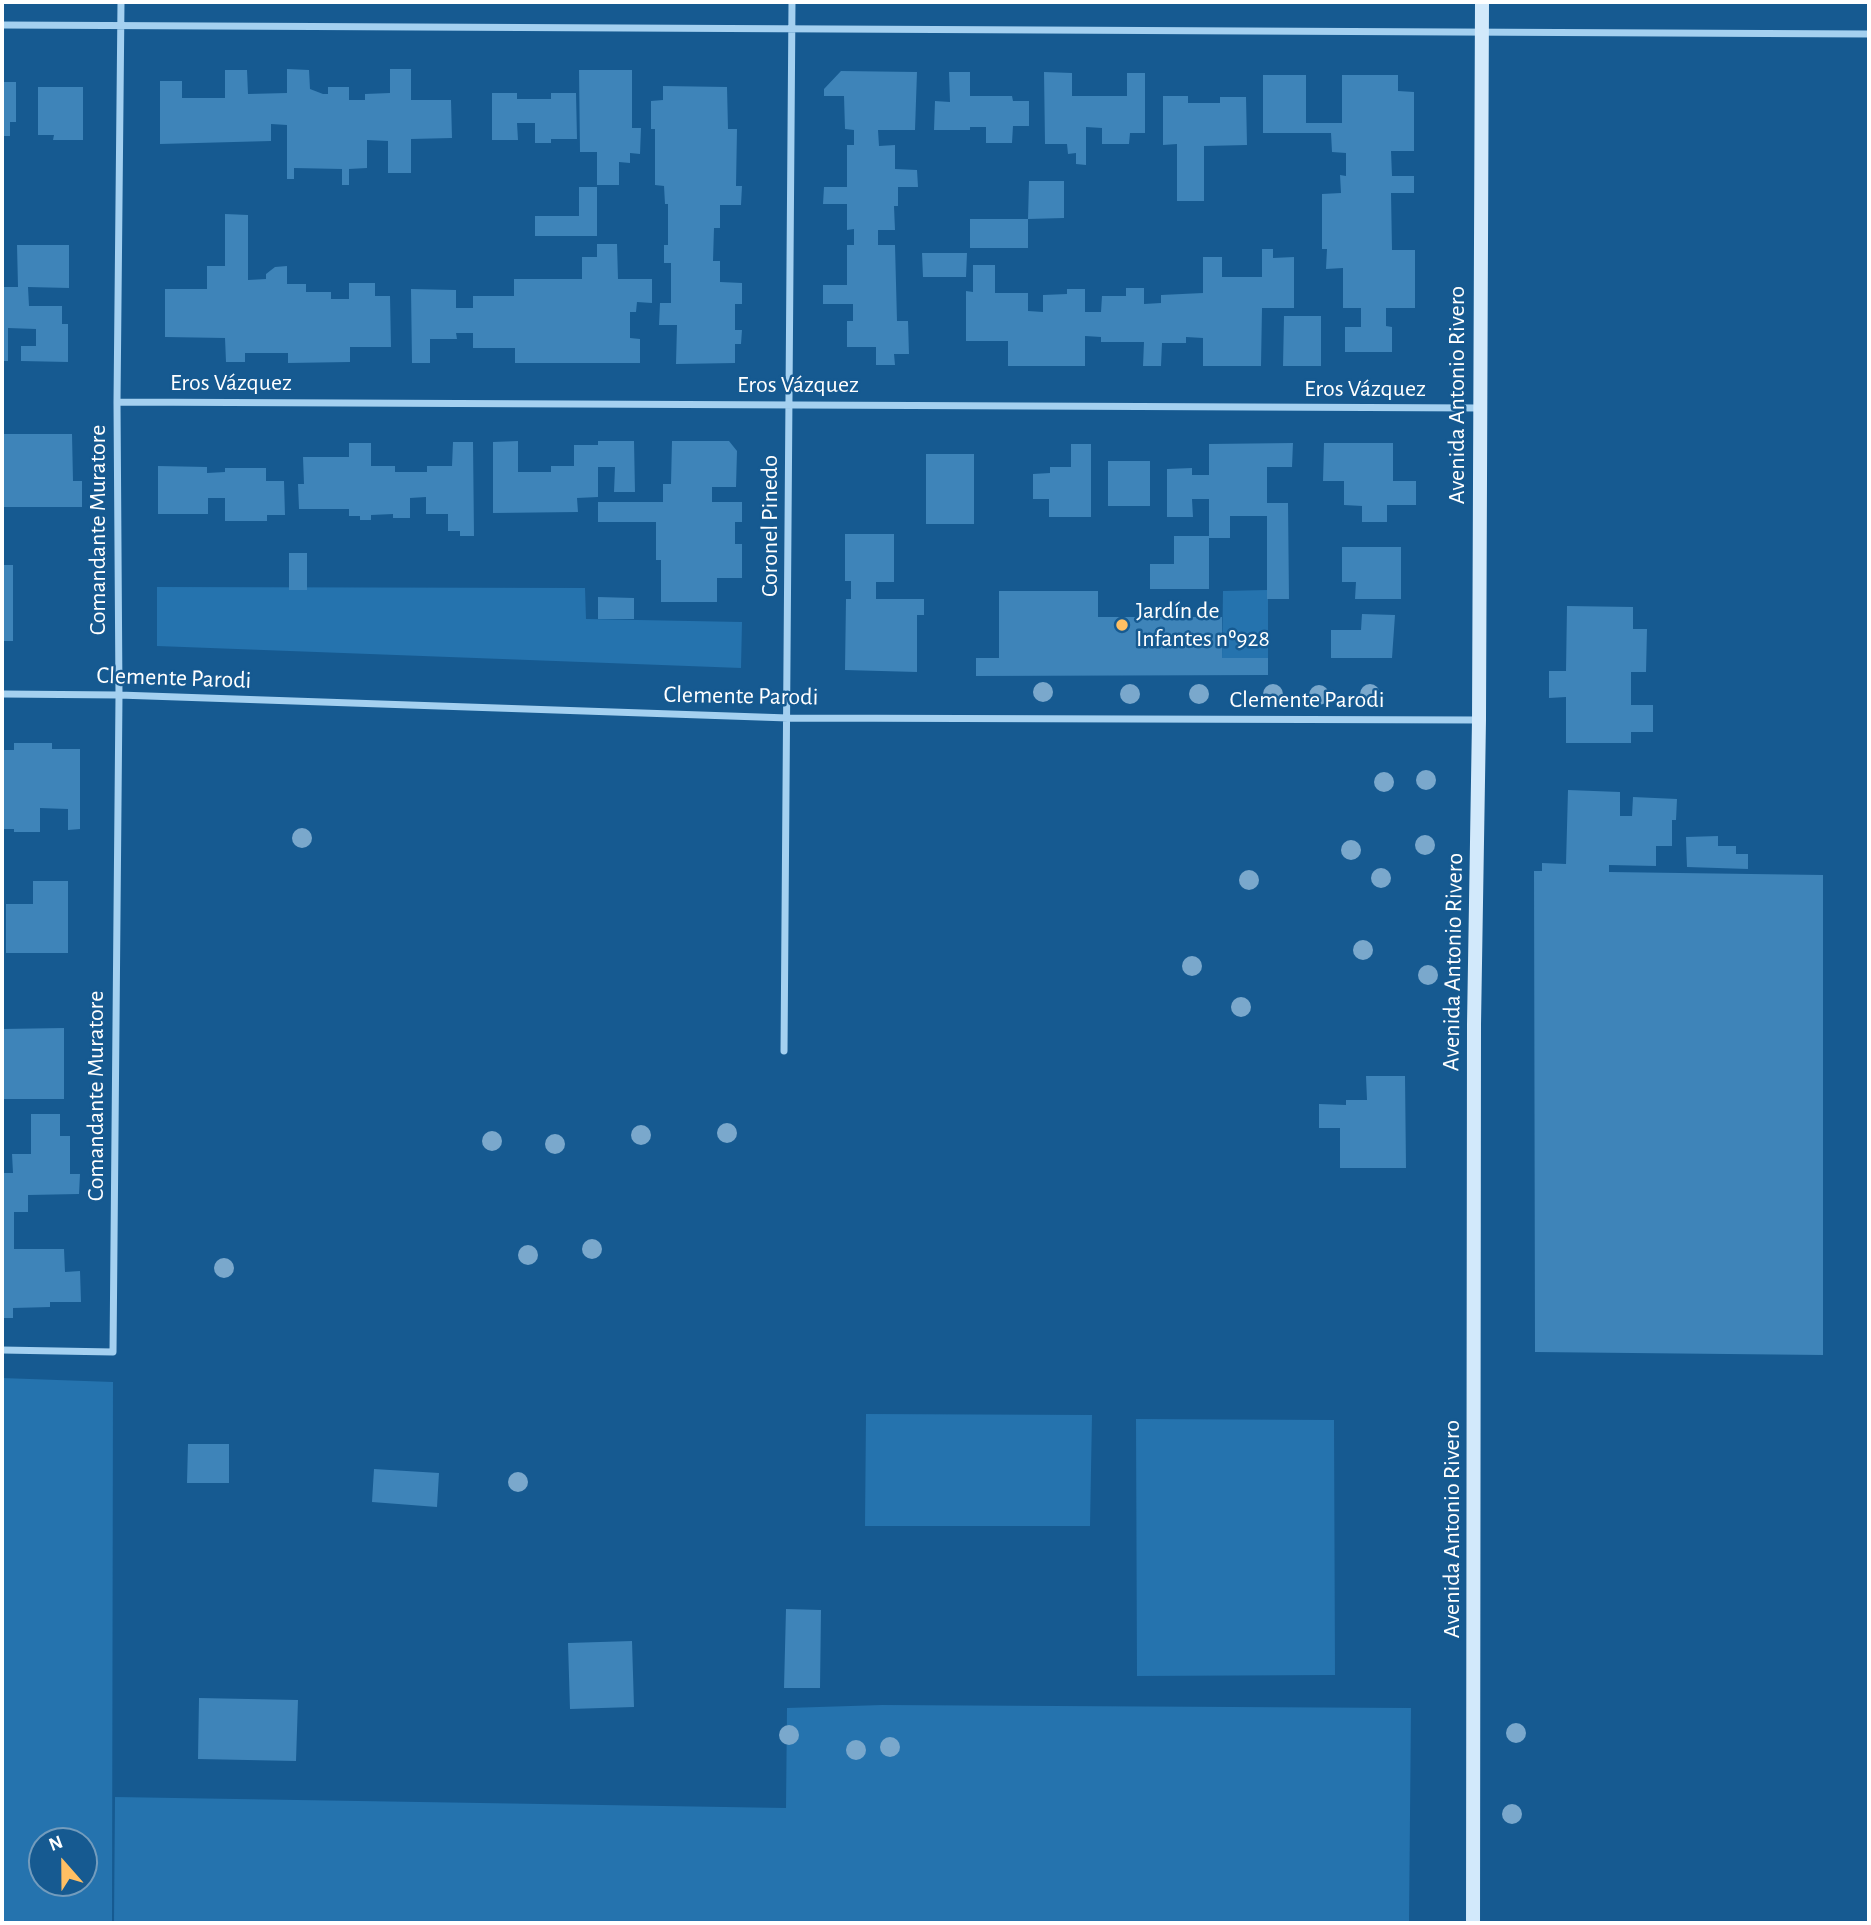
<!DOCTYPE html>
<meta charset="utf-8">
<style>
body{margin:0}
#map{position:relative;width:1871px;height:1925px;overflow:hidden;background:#165a91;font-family:"Alegreya Sans",sans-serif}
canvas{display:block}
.frame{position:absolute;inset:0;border:4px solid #fff;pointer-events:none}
.north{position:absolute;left:28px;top:1827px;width:70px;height:70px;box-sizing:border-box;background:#165a91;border:2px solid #739cbd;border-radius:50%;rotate:339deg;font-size:19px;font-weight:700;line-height:28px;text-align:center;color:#fff}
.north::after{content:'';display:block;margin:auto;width:24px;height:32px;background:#ffbf63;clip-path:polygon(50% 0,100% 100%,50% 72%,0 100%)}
</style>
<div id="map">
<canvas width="1871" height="1925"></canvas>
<div class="frame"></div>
<div class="north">N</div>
</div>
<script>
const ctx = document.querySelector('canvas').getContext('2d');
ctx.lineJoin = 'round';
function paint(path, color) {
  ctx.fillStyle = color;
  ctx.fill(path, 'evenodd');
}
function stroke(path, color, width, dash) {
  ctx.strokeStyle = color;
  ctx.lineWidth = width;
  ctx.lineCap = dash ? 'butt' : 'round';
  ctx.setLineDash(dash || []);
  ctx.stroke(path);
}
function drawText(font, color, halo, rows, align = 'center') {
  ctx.font = font + ' "Alegreya Sans",sans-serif';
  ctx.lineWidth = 5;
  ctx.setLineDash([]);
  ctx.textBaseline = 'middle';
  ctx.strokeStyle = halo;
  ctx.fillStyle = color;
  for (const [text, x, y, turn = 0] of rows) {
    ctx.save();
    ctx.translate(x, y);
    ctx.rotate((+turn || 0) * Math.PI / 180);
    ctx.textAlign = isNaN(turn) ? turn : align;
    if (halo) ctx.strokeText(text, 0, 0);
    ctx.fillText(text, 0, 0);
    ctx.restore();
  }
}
const green = new Path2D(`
 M157,587L585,588L586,619L742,622L741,668L157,646Z
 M1268,590V658H1222L1223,591Z
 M2,1378L113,1382L112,1923H2ZM84,1841V1883H42V1841Z
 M866,1414L1092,1415L1090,1526H865Z
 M1136,1419L1334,1420L1335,1675L1137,1676Z
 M882,1705L1411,1708L1409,1923H114L115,1797L786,1808L787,1708Z`);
const building = new Path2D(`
 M287,69L309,70L310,89L323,94H328V87H349V100H365V94L390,93V69H411V100H451L452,138L411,139V173H388V141L367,140V168L349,169V185H342V169L294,168V179H287V125L271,124V141L160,144V81H182V98H225V70H247L248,94L287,93Z
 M579,70H632V128H641L640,154L630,153V163L619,162V185H597V152H580Z
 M841,71L917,72L915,130H878L879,146L895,145V169L917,170L918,187H898V206H894L895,230H878V245H895L897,321H908L909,354H894L895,365H876V347H847V321H853V304H823V285H847V245H854V229L847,230V204H823L824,187H847V145H854V130L845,129L844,96H824V89Z
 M949,72H970V96H1012L1013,101H1029V126H1013L1012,143H986V127H970V130H934L935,101L950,102Z
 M1044,72L1072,73V96H1127V73H1145V133H1130L1129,144H1102V128L1086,127V165L1076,164V153L1068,154L1067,144H1045Z
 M1263,75H1306V123H1342V75H1398V91L1414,92V151H1391L1392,176H1414V193H1391L1392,250H1415V308H1386V326L1392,327V352H1345V327H1361V308H1343V268L1326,269L1327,249H1322V194L1341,193L1340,175L1346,176V153L1332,152L1331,133H1263Z
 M2,82H16V122H10V136H2Z
 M663,86L727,87L728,129H737L736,186H742L741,205H720V228H714L713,261H720V282L742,283V304H735V330H742L741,344H735V363L676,364L677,325H659L660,303H671V263H664V245H668V204H665L664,186L655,185V129H651V101L663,100Z
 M38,87H83V140H53L54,135H38Z
 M492,93H517V99H551V93H576L577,139H551V143H535V123H517L518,140H492Z
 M1163,96H1188V103H1220V97H1246L1247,145L1204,146V201H1177V144L1163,145Z
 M1029,181H1064V218L1028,219V248H970V219H1028Z
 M579,187H597V236H535V216H579Z
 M225,214L248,215V280L266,279V274L275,267L287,266V284H306V292H331V299H349V283H375V296H390L391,347H350V362L288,363V353H245V362H226L225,338L165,337V289H207V266H225Z
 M597,244H617L618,279H652V303L637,302L636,312H630V338L640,339V363H515V348H473V333H456L457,339H430V363H412L411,289L456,290V308H473V296H514V279H582V257H597Z
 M17,245H69V288L28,287L29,306H62V324H68V362L21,361V346H36V329L8,328V361H2V287H18Z
 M1262,249H1273V258L1294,257V308H1262L1261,366H1203V338L1186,337V343H1162L1161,366H1143L1144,342H1101V337L1085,336V366H1008V341H966V291L973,292V265H995V293H1028V311L1043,312V295L1067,294V289H1085V312H1101L1102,296H1126V288H1144V304L1161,303V295L1203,293V257H1222V277H1262Z
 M922,253H967L966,277H923Z
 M1284,316H1321V366H1283Z
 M2,434H72L73,481H82V507H2Z
 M518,441V472H551V466H574V445H598V441H634L635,492H614L615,467H598V497L577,498L578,512L493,513V442Z
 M672,441H729L737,451L736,487H712V502H742V522H735V544H742V578H717V602H661V560H656V522H598V502H663V484H671Z
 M453,442H473L474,536H460V531H448V514H426V497L410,498V518H393V514L371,515V520H360V516H349V509H299L298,484H304L303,457H349V443H371V466H395V472H427V466H452Z
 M1293,443L1292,467H1267V503H1288L1289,599H1267V516H1230V538H1209V499H1192L1193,517H1167V469L1192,468V475H1209V444Z
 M1324,443H1393V481H1416V505H1387V522H1362V506L1344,505V481H1323Z
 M1071,444H1091V517H1049V499H1033V474L1050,473V467H1071Z
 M926,454H974V524H926Z
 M1108,461H1150V506H1108Z
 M158,466L207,467V473L225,472V468H266V481H284L285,515H267V521H225V498H208V514H158Z
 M845,534H894V582H876V599H924V615H917V672L845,670L846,599H851V581H845Z
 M1174,536H1209V589H1150V564H1174Z
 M1342,547H1401V599H1355L1356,582H1342Z
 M289,553H307V590H289Z
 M2,565H13V641H2Z
 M999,591H1098V617H1222V658H1268V675L976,676V658H999Z
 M598,597L634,598V619H598Z
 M1567,606L1633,607V629H1647L1646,672H1631V705H1653V732H1631V743H1566V697L1549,698V671H1566Z
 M1362,614L1395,615L1392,658H1331V630H1361Z
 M14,743H52V749H80V829L68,830V809L40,808V832H14V829H2V750H14Z
 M1568,790L1620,792V816H1632L1633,797L1677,799L1676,820H1672V846H1656V866L1609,865V872L1823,875V1355L1535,1352L1534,871H1542V863L1566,864Z
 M1718,836V846H1736V854H1748V869L1687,867L1686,837Z
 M33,881H68V953H6V904H33Z
 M64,1028V1099H2V1029Z
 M1366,1076H1405L1406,1168H1340V1128H1319V1104L1346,1105V1100H1367Z
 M31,1114H60V1136H70V1174H80L79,1194L28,1195V1212H14V1249H64L65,1272L80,1271L81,1302H50V1307L13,1308V1318H2V1173H13L12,1154H31Z
 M188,1444H229V1483H187Z
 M374,1469L439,1473L437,1507L372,1502Z
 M786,1609L821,1610L820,1688H784Z
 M632,1641L634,1707L570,1709L568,1643Z
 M199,1698L298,1700L296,1761L198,1759Z`);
const street = new Path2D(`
 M2,25L1869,34
 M117,402L1480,408
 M2,694L119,695L788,718L1479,720
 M784,1051L792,2
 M2,1350L113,1352L119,695L117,402L121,2`);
const secondary = new Path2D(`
 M1473,1923L1474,1024L1479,720L1482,2`);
const trees = [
 [1043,692],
 [1130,694],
 [1199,694],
 [1273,694],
 [1370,694],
 [1319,695],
 [1426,780],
 [1384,782],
 [302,838],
 [1425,845],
 [1351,850],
 [1381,878],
 [1249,880],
 [1363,950],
 [1192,966],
 [1428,975],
 [1241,1007],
 [727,1133],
 [641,1135],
 [492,1141],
 [555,1144],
 [592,1249],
 [528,1255],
 [224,1268],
 [518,1482],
 [1516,1733],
 [789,1735],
 [890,1747],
 [856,1750],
 [1512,1814]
];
const markers = [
 [1122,625,7,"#ffbf63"]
];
const streetNames = [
 ["Eros Vázquez",231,383],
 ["Eros Vázquez",798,385],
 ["Eros Vázquez",1365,389],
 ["Avenida Antonio Rivero",1457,395,-90],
 ["Coronel Pinedo",770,526,-90],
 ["Comandante Muratore",98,530,-90],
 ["Clemente Parodi",174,678,2],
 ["Clemente Parodi",741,696,1],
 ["Clemente Parodi",1307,700],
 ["Avenida Antonio Rivero",1453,962,-89],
 ["Comandante Muratore",96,1096,-90],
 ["Avenida Antonio Rivero",1452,1529,-90]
];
const poiNames = [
 ["Jardín de",1136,611],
 ["Infantes nº928",1136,639]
];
paint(green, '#2573ae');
paint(building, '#3e84b9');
stroke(street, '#a4d0f0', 7);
stroke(secondary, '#d2e9fb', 14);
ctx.fillStyle = '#7aa8cc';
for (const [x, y] of trees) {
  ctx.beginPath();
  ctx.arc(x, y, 10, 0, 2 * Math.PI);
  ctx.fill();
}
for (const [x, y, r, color] of markers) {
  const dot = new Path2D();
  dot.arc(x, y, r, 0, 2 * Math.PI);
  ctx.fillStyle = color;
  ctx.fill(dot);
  stroke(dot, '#165a91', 2.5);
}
drawText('24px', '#fff', '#165a91', streetNames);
drawText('24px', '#fff', '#165a91', poiNames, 'left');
</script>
